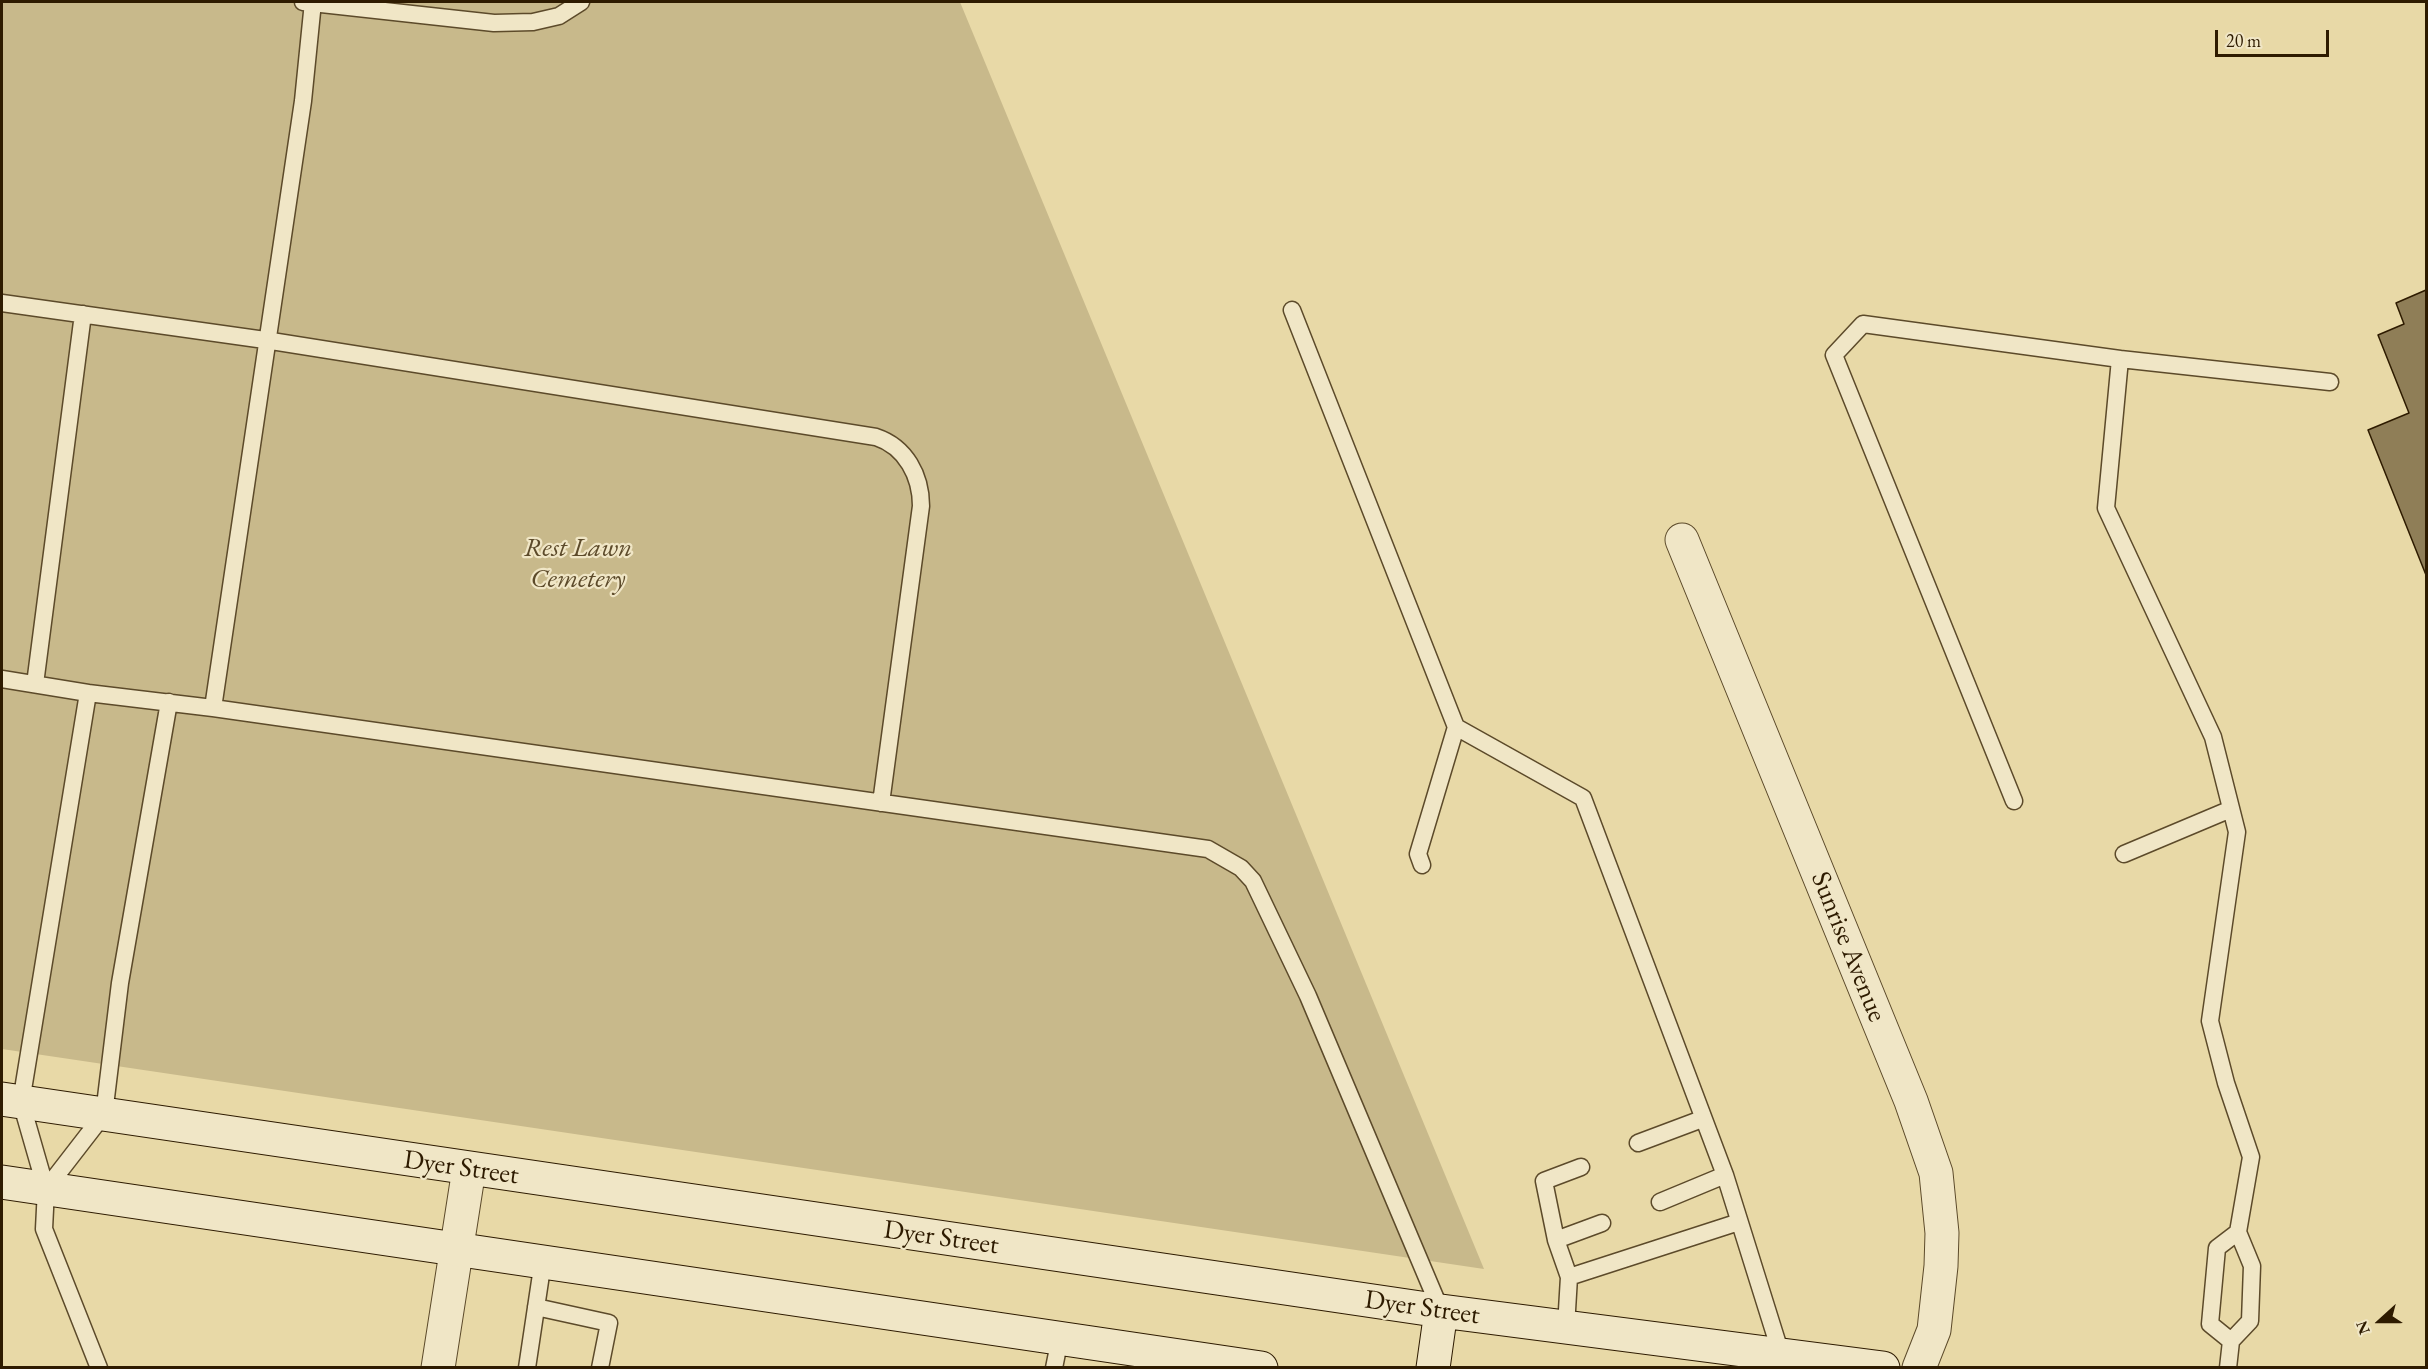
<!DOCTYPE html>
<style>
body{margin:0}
#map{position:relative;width:2428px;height:1369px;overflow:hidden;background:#e8d9a7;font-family:"EB Garamond",serif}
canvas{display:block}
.frame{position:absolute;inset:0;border:3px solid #2e1b00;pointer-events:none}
.north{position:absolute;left:2350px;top:1291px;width:60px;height:60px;-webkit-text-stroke:4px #f0e6c6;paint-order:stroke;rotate:249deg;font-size:16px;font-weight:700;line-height:24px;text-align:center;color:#2e1b00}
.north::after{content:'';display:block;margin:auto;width:21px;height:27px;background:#2e1b00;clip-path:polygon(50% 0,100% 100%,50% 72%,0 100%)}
.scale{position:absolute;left:2215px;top:30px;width:114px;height:27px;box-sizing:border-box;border:3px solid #2e1b00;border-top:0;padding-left:8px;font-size:18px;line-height:21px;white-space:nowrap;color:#2e1b00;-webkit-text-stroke:4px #f0e6c6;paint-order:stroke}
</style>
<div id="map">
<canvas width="2428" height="1369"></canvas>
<div class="frame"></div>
<div class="north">N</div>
<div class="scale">20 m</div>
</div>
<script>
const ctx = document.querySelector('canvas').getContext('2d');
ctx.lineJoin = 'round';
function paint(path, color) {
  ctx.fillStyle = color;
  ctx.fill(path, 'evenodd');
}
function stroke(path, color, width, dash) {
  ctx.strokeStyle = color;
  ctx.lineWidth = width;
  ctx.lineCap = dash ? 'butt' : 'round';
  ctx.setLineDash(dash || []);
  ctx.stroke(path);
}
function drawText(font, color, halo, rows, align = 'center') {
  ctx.font = font + ' "EB Garamond",serif';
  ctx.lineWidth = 4.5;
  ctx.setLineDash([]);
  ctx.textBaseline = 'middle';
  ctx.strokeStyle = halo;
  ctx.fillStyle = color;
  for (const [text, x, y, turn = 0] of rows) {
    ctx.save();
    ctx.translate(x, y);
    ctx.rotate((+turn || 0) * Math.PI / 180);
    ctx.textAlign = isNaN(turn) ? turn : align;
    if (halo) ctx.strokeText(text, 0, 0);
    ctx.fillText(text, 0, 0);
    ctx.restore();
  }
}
const green = new Path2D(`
 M2,2H960L1484,1269L2,1049Z`);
const building = new Path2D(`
 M2426,290V575L2368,430L2409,413L2378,335L2404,324L2396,303Z`);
const service = new Path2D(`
 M303,2L494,23L533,22L559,16L581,2
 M2,303L265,340L876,437C906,447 921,476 921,506L881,803
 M1292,310L1456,727L1418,854L1422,865
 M2,679L88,693L213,708L1208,849L1241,868L1253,881L1308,996L1441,1311
 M35,684L83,314
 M88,693L21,1102L46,1189L44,1229L99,1368
 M213,708L303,101L313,2
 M1456,727L1583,798L1725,1175L1781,1354
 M2014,801L1834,355L1863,324L2120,359
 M2124,854L2231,809
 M1638,1143L1702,1119
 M46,1189L104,1114L120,983L169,702
 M1660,1202L1725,1175
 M2238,1232L2251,1157L2226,1083L2210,1021L2237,832L2213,737L2106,508L2120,359L2330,382
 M1556,1240L1602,1223
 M1569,1277L1739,1222
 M536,1307L609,1323L600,1368
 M1566,1327L1569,1277L1556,1240L1544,1181L1581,1167
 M527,1368L543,1261
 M1054,1368L1060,1338
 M2228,1368L2231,1341L2250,1321L2252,1266L2238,1232L2217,1248L2210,1324L2231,1341`);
const minor = new Path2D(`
 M1682,540L1911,1101L1936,1173L1942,1233L1941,1266L1934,1330L1919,1368
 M438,1368L469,1169`);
const secondary = new Path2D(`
 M2,1099L1441,1311L1883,1368
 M2,1182L1261,1368
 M1433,1368L1441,1311`);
const parkNames = [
 ["Rest Lawn",578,549],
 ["Cemetery",578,580]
];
const streetNames = [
 ["Sunrise Avenue",1848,947,68],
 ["Dyer Street",461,1168,8],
 ["Dyer Street",941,1238,8],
 ["Dyer Street",1422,1308,8]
];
paint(green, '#c8b98b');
paint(building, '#8f7e57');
stroke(building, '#2e1b00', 1.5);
stroke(service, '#5c4a2a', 19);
stroke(minor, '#5c4a2a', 35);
stroke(secondary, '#2e1b00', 35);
stroke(service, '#f0e6c6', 16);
stroke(minor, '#f0e6c6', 33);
stroke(secondary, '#f0e6c6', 33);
drawText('italic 27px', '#5c4a2a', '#f0e6c6', parkNames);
drawText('27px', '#2e1b00', '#f0e6c6', streetNames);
</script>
